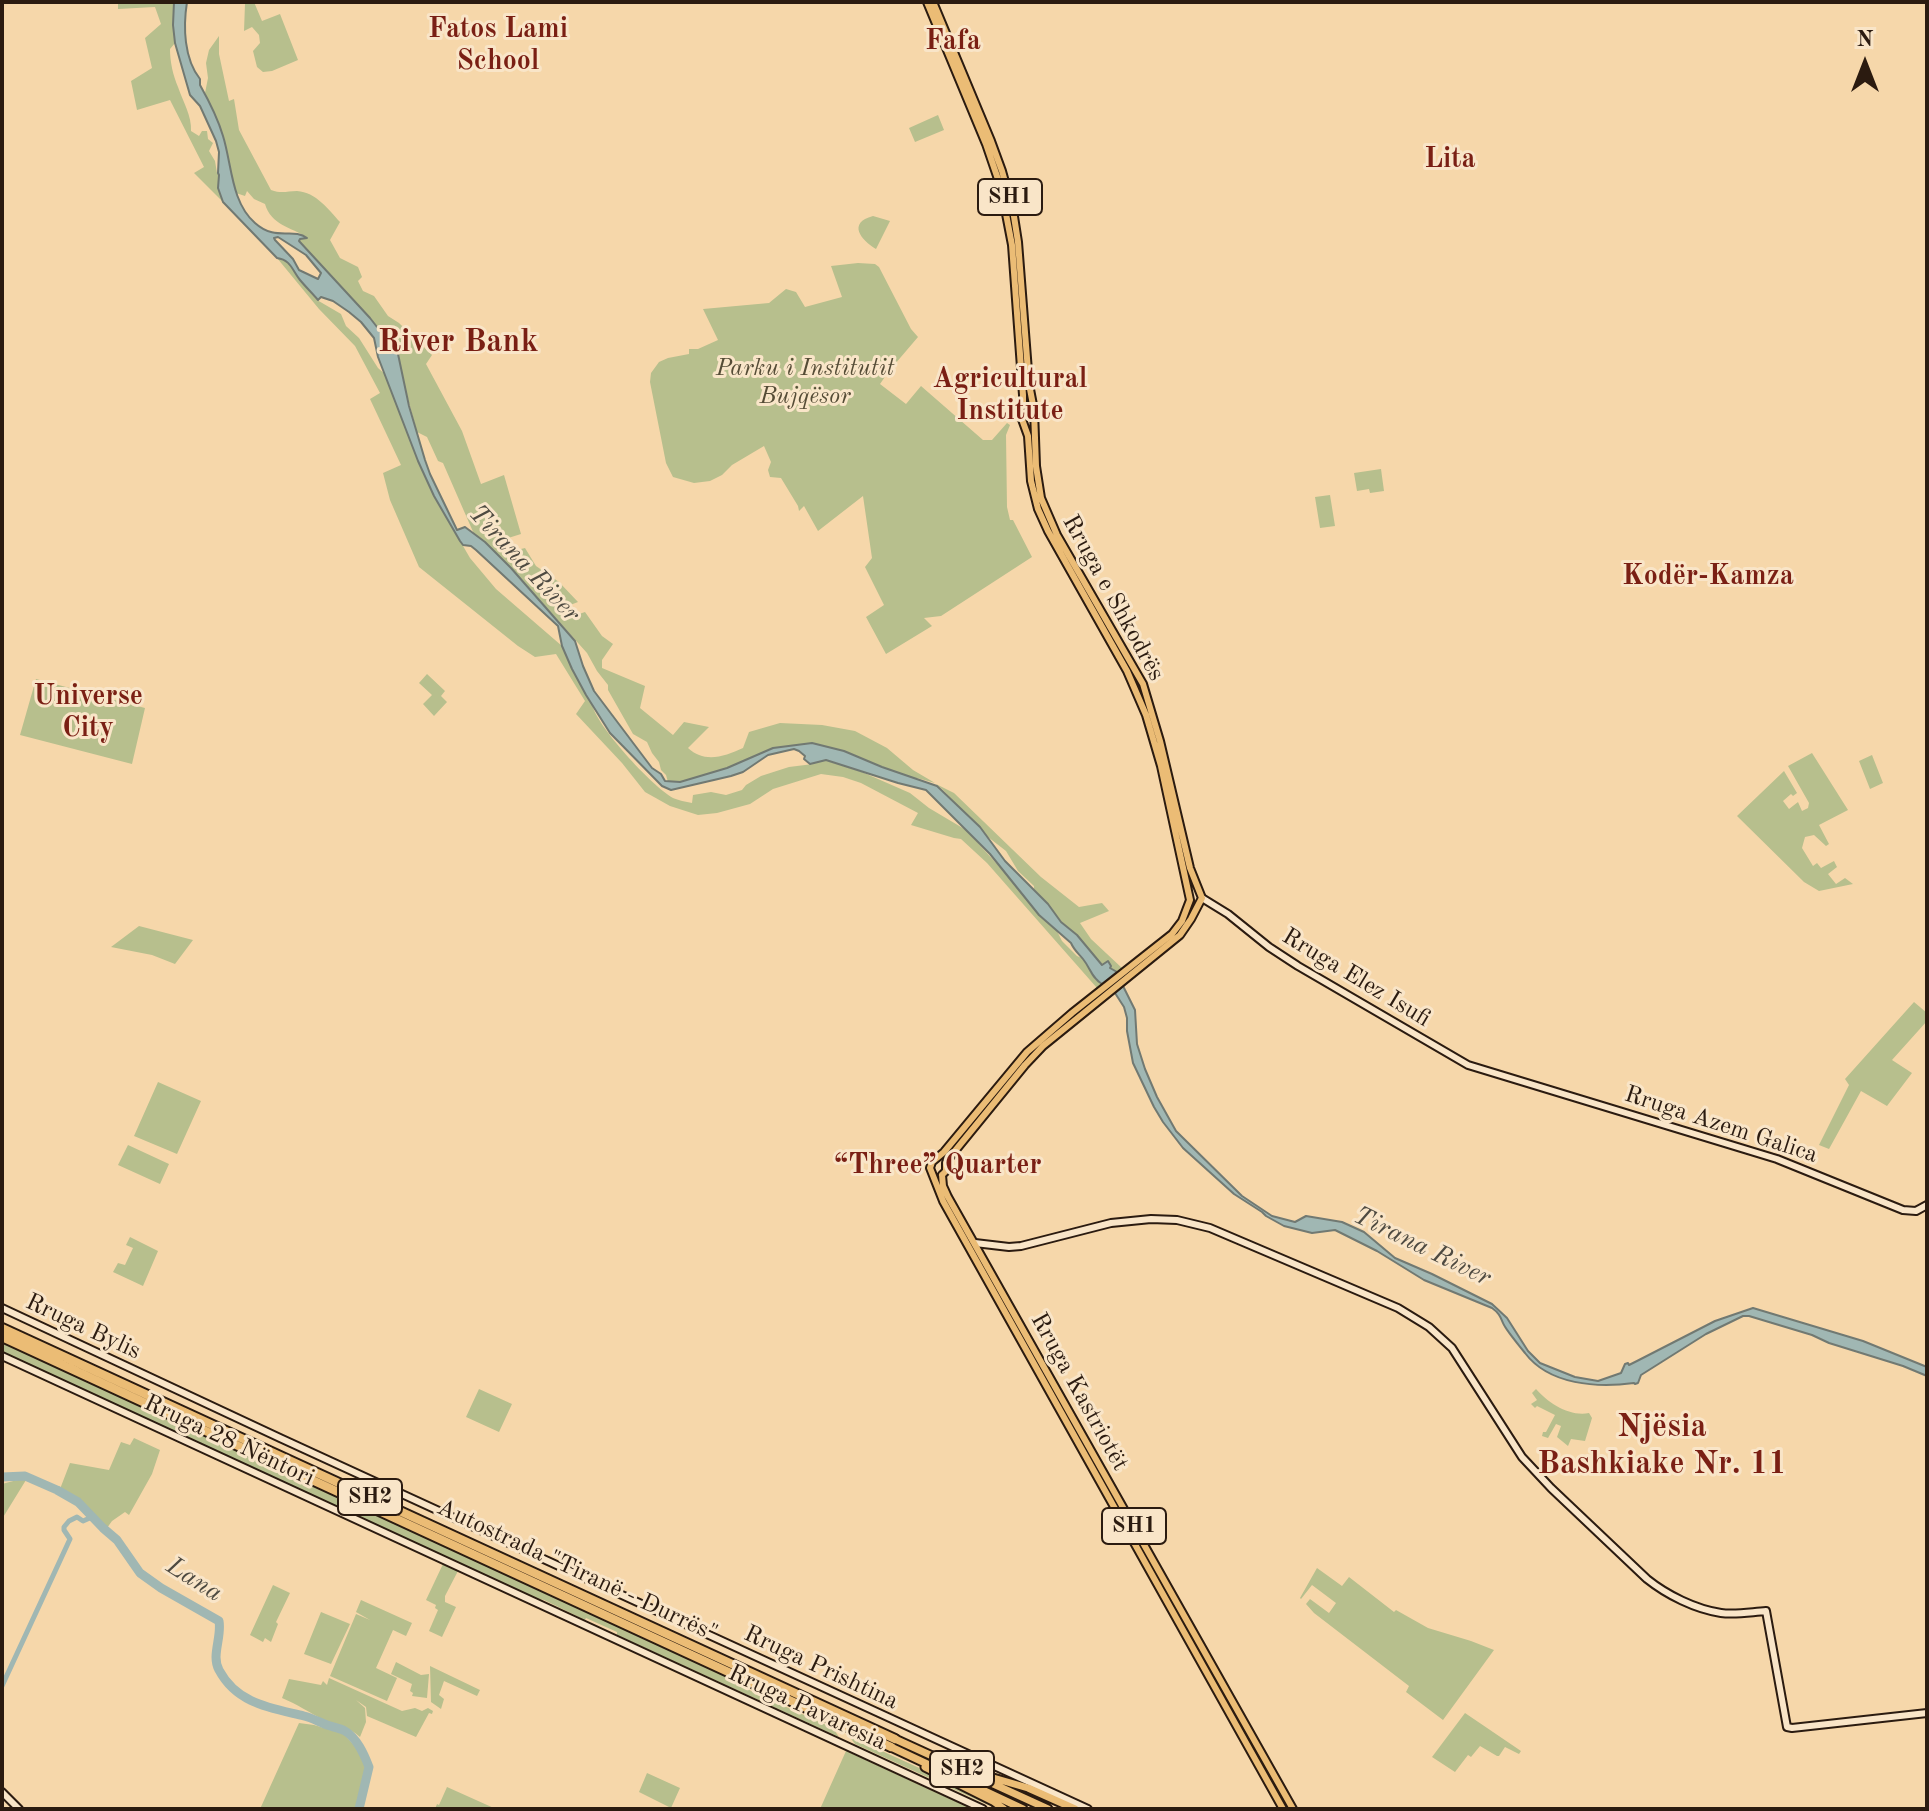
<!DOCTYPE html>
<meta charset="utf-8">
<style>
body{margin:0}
#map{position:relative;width:1929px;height:1811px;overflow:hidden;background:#f6d7aa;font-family:"Old Standard TT",serif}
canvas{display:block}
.frame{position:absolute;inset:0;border:4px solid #2b1b10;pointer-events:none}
.north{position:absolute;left:1825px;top:24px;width:80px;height:80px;-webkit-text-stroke:6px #f9e5c8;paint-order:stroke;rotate:0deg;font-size:22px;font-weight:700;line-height:32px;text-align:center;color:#2b1b10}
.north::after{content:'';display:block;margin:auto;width:28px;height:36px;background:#2b1b10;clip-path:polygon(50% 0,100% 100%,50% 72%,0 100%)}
</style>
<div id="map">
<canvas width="1929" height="1811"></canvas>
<div class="frame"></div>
<div class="north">N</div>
</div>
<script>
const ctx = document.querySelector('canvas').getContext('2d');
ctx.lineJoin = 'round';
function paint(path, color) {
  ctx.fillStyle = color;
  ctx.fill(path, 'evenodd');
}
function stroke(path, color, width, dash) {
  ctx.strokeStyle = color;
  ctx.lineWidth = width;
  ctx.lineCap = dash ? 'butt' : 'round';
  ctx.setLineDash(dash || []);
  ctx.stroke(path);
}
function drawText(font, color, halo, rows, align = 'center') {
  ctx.font = font + ' "Old Standard TT",serif';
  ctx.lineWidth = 6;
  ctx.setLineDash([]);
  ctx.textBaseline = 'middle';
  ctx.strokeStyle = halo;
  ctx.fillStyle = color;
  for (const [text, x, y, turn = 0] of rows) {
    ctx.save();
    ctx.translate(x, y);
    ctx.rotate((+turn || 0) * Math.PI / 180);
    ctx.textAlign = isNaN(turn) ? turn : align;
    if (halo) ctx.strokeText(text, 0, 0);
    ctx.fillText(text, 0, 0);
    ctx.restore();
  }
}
const green = new Path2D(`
 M118,2H174L175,43L170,49C170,62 173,75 178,87C183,102 192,116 191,131L199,136L202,131H207L208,139L213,143L209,151L215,161L217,173L219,174L218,188L223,202L194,173L204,167L170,100L137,110L131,81L152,68L145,38L161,24L155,7L118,9Z
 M254,2L262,21L280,14L298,60L272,71L263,72L257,67L253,51L260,43L259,35L252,27L244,31L245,4Z
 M219,36V54L229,101L234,99L239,130L271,190C282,194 287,191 297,191C316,192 329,210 340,222L330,240L340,258L358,267L362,277L358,281L363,291L374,296L388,316L399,323L432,355L426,364L462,431L481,484L504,475L521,534L505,539L509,552L525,548L536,566L559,582L578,602L565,607L570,617L585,612L602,636L613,644L602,660V668L645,686L640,708L673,735L684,722L709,727L688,748C704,763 724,757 743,748L749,732L780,723L822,725L855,731L887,748L913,770L935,783L917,778L916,780C905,774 892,771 881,767C825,746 811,733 751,758C728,768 693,783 668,782L666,775L661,770L659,762L652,753L647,742L633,734L608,690V685L597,671L587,653L511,568L474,534L443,463L438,461L427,437L417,432L404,384L398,353L370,318L299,241V239L306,237C291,227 271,225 265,204L254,199L247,191L245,196L236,193L223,137L205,93L208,78L206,63L209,50Z
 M938,115L944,130L915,142L909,128Z
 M873,216L890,221L876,249C861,240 847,223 873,216Z
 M277,258L285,259L293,267L299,279L317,300L341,314L346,326L359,338L378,368L386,375L418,461L434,496L470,558L496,589L562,646L572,669L592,703C594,724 653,787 673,798C678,800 686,802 692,803L693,795L711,792L726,795L742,790L746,785L761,776L789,767L813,764L817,761L825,760L862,772L910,793L929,808L966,830L1016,885L1039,915L1057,931L1062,941L1077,956L1086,960C1088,969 1094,981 1102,984L1097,988L987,863L961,839L954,838L911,825L918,813L861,783L843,777L821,774L773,789L750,804L717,813L698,815L670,806L645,792L622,763L576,714L585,701L556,654L535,657L518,646L419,567L390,500L383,473L401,465L370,399L380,393L355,346L319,309Z
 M858,263L875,264L879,267L911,329L918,337L889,371L880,384L906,404L921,386L983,440H992L1007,423L1010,425L1006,435L1007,507L1010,520H1013L1032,557L941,616L924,618L932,626L886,654L866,617L884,605L865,567L872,558L863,496L818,531L804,506L799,511L798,506L781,478L770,477L768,470L771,462L764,446L732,465L722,475L710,481L694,483L673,477L666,463L650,382L651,373L659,362L668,358L689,354V349H698L718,340L703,309L769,303L786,289L796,292L805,307L842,297L831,266Z
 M1381,469L1384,491L1370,493L1369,489L1357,491L1354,473Z
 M1330,495L1335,526L1320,528L1315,497Z
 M427,674L445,691L441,696L447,702L434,716L423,704L432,695L419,683Z
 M36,679L145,708L132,764L20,735Z
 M1812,753L1848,810L1819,825L1829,844L1826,846L1814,835L1805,837L1802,848L1813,866L1817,863L1821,868L1834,861L1837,867L1828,874L1836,884L1845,878L1853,884L1819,891L1804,882L1737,816L1784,771L1797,793L1793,796L1791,794L1783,801L1789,809L1798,802L1802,811L1808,808L1809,803L1788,766Z
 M1872,755L1883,783L1870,789L1859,761Z
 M936,784L954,793L1041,877L1079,907L1102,903L1109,911L1080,923L1091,939L1122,968L1117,972L1114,970L1102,966L1052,911L1048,904L1034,889V886L1018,871L1006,851L988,837L942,789Z
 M139,926L193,940L175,964L152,955L111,947Z
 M1914,1002L1927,1013V1021L1892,1060L1912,1073L1887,1106L1861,1091L1829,1149L1819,1145L1849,1085L1845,1079Z
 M158,1082L201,1101L177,1154L134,1136Z
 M128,1145L169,1164L160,1184L118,1165Z
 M130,1237L158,1251L143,1286L113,1272L118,1263L125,1265L133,1248L126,1245Z
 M2,1340L177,1421L183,1427L210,1437L707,1666L753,1692L833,1728L839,1737L617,1635V1632L586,1618L585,1620L544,1600L538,1599L2,1352Z
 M479,1389L512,1404L499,1432L466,1417Z
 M1536,1389C1548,1403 1570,1417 1589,1413L1592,1418L1585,1441L1571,1439L1568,1446L1557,1437L1561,1426L1556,1424L1548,1438L1542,1436L1543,1432H1546L1555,1415L1537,1406L1535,1408L1531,1404L1537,1400L1532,1393Z
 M134,1438L160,1450L152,1474L129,1515L125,1512L112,1521L107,1528L85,1504L60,1489L70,1463L109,1470L121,1442L130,1445Z
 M17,1480H26L2,1519V1484Z
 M443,1564L458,1571L445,1596V1602L456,1607L442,1637L429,1631L438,1610L435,1608L436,1605L426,1600Z
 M1317,1568L1342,1586L1349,1577L1394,1612L1396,1610L1428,1628L1471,1641L1494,1650L1443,1720L1406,1692L1409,1686L1314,1613L1306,1604L1310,1599L1329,1613L1336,1603L1312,1585L1301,1599L1300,1598Z
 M273,1585L290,1593L276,1622L278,1624L271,1642L265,1638L263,1642L250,1635Z
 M361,1600L412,1623L406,1636L393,1630L376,1668L397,1678L387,1701L330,1676L356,1614L370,1620L356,1612Z
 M321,1612L350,1624L331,1664L304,1654Z
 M396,1662L421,1675L429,1674L427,1698L412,1696L413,1693L410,1691L412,1684L391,1674Z
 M430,1666L480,1690L477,1696L444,1681L439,1695L444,1699L441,1709L431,1702Z
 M329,1678L402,1711L415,1708L422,1711L428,1708L433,1711L432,1714L429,1713L416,1737L367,1716L366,1707L356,1700L365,1708L366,1722L360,1737C349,1726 336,1727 324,1720C310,1713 297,1704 282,1698L289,1679L321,1685L323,1681L327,1685Z
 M1465,1713L1521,1751L1519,1754L1505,1747L1499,1756H1497L1480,1746L1471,1757L1468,1755L1455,1772L1432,1757Z
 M299,1723L314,1725L344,1734L359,1751L367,1768L357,1809H260Z
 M849,1736L959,1786L988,1801L997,1809L855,1744Z
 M846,1751L972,1809H820Z
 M647,1773L680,1788L671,1808L639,1792Z
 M447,1787L496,1809H435L437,1804L439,1805Z`);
const water = new Path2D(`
 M174,2H187C183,27 184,59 200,79V85C209,101 218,119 223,136C232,165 231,202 255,223C276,242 293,227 307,238L300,239L299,241L370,318L398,354L409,406L425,460L430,474L457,530L465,527L485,542L511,568L575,641L583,666L594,691L652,768L661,774L665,781L680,782L727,768L773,748L812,743L844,751L882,767L937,786L980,827L1005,861L1048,904L1061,922L1077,935L1102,965L1108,961L1111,966L1110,968L1117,972L1102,984C1091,977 1091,969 1083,959C1078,953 1074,950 1071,943L1039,915L990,854L926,790L898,783L826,760L810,764L804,759L805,756L799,751L794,749L768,755L743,772L731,776L671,790L662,786L610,733L586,695L572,669L562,646L558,626L476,550L471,546L463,545L460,541L434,496L418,461L378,357L374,338L361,322L349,312L333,301L321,297L318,300C312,293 305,286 300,280C292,270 291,260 277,258L223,202L218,188L219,175L218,173L219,152L216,141L200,106L190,95L175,43L173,25ZM278,237L306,255L321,273L318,279L299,270L293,259L275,240L274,238Z
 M1123,986L1135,1010L1137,1044L1145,1069L1157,1097L1176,1131L1242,1196L1272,1216L1295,1222L1306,1216L1342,1222L1364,1232L1395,1258L1432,1274L1492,1304L1507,1318L1528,1351L1540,1363L1575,1377L1598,1381L1621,1373L1625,1364L1628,1363L1629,1365L1637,1361L1715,1321L1753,1308L1863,1341L1927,1367V1376L1903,1366L1829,1343L1812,1335L1749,1316H1743L1706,1334L1641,1375L1638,1383L1635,1384L1634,1383C1597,1388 1549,1385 1525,1353C1520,1347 1505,1328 1503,1323C1500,1316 1499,1313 1492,1308L1424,1280L1377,1251L1335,1230L1312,1233L1284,1226L1266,1216L1262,1212L1234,1194L1183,1148L1163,1122L1154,1107L1133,1063L1127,1031V1018L1124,1007L1115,993Z`);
const canal = new Path2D(`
 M2,1686L70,1539L64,1530V1527L69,1521L77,1517L83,1521L92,1517`);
const river = new Path2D(`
 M2,1477L25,1476L57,1490L78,1502L103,1528L117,1540L140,1573L161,1588L219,1621C222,1637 211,1656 219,1670C237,1704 271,1708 304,1716C312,1718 319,1722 327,1725C333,1727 340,1728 345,1731C357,1738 364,1754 369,1767L359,1809`);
const secondary = new Path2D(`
 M1202,898L1228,914L1269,947L1298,966L1468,1065L1777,1159L1903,1210L1916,1211L1927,1205
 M975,1243L1009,1247L1021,1246L1111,1223L1151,1219L1177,1220L1210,1228L1398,1308L1429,1327L1452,1348L1522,1457L1551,1488L1647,1579C1667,1595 1695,1609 1721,1613C1736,1615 1751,1612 1766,1611L1787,1727L1792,1728L1927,1713
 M2,1308L280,1438L1088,1809
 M2,1356L983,1809
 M2,1792L19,1809`);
const primary = new Path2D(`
 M927,2L986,144L1001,188L1012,245L1023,395V404L1019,411L1028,436L1031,481L1038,509L1048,531L1127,671L1146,715L1161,766L1190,900L1182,921L1172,934L1072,1013L1027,1052L944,1152L932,1162L930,1168L943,1201L1283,1809
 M933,2L991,141L1002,171L1013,210L1018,242L1029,384L1034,410L1036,466L1041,498L1057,535L1143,684L1160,741L1190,868L1202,898L1191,919L1180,935L1043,1046L1025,1065L950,1157L946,1163V1171L942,1175
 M942,1175L943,1186L948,1197L1293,1809`);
const trunk = new Path2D(`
 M895,1739L1048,1809
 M891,1747L1023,1809
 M925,1767L993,1801L1004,1809
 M976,1773L1028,1788L1075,1809`);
const motorway = new Path2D(`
 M2,1328L895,1739
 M2,1337L891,1747`);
const shields = [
 [1010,197,64],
 [370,1497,64],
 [1134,1526,64],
 [962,1769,64]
];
const shieldNames = [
 ["SH1",1010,197],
 ["SH2",370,1497],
 ["SH1",1134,1526],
 ["SH2",962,1769]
];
const parkNames = [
 ["Parku i Institutit",805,369],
 ["Bujqësor",805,397]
];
const streetNames = [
 ["Rruga e Shkodrës",1113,598,61],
 ["Rruga Elez Isufi",1356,978,31],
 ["Rruga Azem Galica",1721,1125,18],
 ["Rruga Bylis",83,1327,25],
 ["Rruga Kastriotët",1079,1392,61],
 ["Rruga 28 Nëntori",229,1441,25],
 ["Autostrada \"Tiranë - Durrës\"",577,1571,25],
 ["Rruga Prishtina",821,1668,25],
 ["Rruga Pavaresia",807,1708,25]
];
const waterNames = [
 ["Tirana River",524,564,47],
 ["Tirana River",1422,1247,26],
 ["Lana",194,1580,32]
];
const quarterNames = [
 ["Fatos Lami",498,30],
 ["School",498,62],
 ["Fafa",953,42],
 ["Lita",1450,160],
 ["Agricultural",1010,380],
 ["Institute",1010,412],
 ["Kodër-Kamza",1708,577],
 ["Universe",88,697],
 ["City",88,729],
 ["“Three” Quarter",938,1166]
];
const districtNames = [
 ["River Bank",458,343],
 ["Njësia",1662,1428],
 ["Bashkiake Nr. 11",1662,1465]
];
paint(green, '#b7bf8d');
paint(water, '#a0b7b3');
stroke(water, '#717972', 2);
stroke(canal, '#a0b7b3', 5);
stroke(river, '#a0b7b3', 9);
stroke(secondary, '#2b1b10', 10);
stroke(primary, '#2b1b10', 10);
stroke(trunk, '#2b1b10', 11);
stroke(motorway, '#2b1b10', 12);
stroke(secondary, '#f9e5c8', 6);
stroke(primary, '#ebbc75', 6);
stroke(trunk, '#ebbc75', 7);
stroke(motorway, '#ebbc75', 8);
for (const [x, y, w] of shields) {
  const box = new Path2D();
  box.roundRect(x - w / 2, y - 18, w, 36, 6);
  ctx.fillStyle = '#f9e5c8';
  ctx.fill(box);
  stroke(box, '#2b1b10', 2);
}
drawText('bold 22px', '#2b1b10', null, shieldNames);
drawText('italic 24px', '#554c36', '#f9e5c8', parkNames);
drawText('24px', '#2b1b10', '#f9e5c8', streetNames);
drawText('italic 26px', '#4e4a41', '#f9e5c8', waterNames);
drawText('bold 28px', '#7a1f14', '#f9e5c8', quarterNames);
drawText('bold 32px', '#7a1f14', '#f9e5c8', districtNames);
</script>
